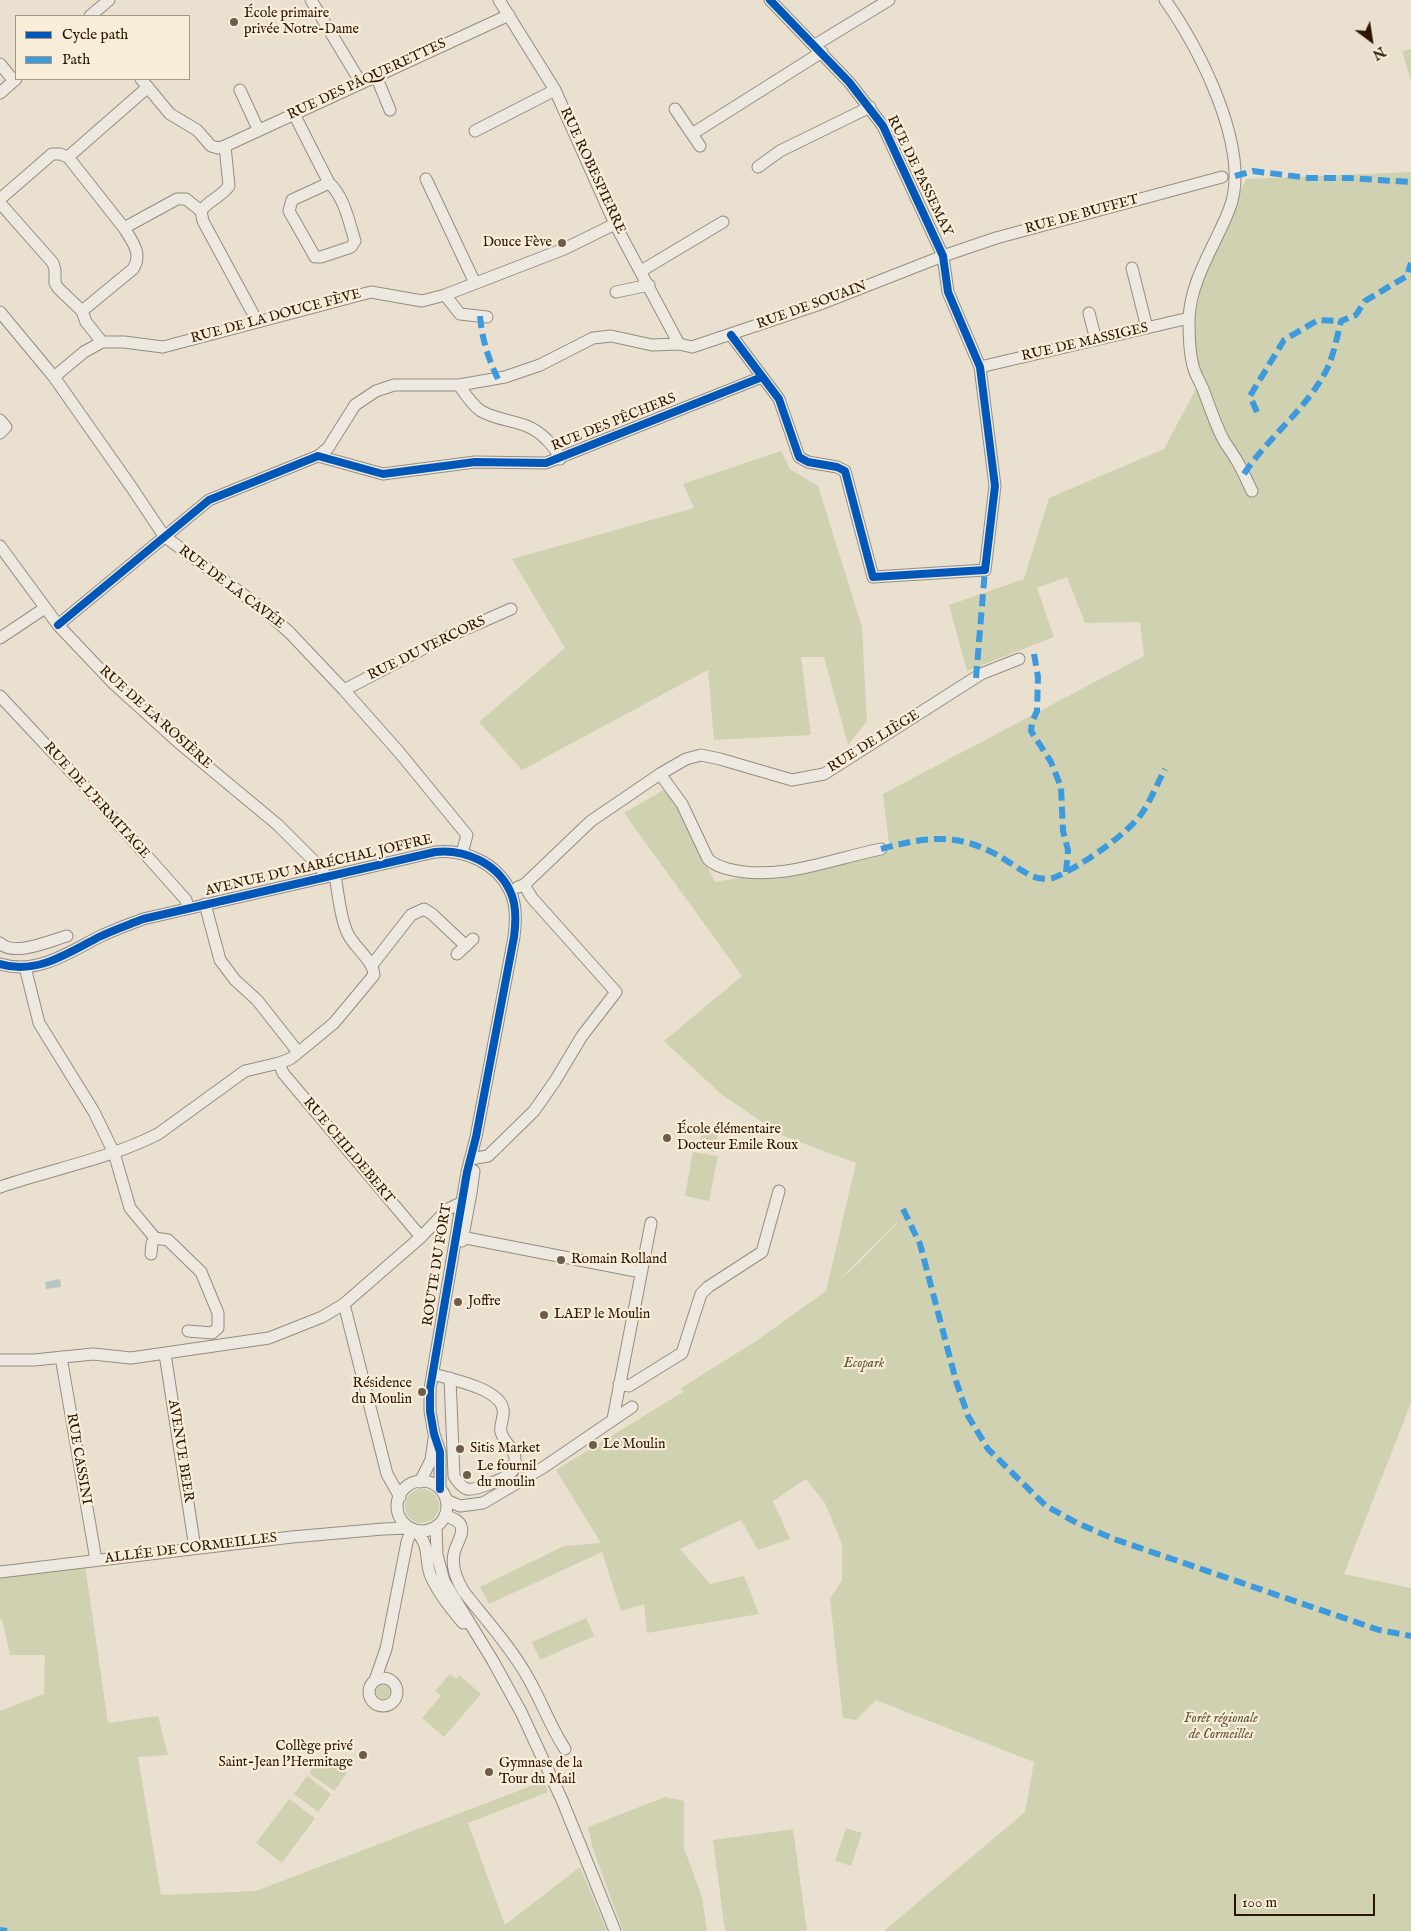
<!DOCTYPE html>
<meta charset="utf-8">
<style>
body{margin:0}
#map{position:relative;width:1411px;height:1931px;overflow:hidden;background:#eae0d0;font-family:"IM FELL English",serif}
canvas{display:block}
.legend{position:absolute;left:15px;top:15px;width:175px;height:65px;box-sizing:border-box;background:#f8edd9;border:1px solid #a69783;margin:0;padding:6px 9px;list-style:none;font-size:15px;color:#2c1601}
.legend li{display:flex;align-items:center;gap:10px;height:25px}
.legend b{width:25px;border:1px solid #a69783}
.north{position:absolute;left:1346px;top:15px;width:50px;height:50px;-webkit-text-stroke:4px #f8edd9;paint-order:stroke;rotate:149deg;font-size:14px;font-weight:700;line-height:20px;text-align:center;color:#2c1601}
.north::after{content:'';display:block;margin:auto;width:18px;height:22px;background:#2c1601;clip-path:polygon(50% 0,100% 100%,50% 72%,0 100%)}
.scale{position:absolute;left:1234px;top:1894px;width:141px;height:22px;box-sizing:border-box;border:2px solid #2c1601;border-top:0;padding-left:6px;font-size:15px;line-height:18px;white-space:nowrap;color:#2c1601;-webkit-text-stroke:4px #f8edd9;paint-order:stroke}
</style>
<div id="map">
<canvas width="1411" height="1931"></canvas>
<ul class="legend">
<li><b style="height:6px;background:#0057b8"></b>Cycle path</li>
<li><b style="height:6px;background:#3d9add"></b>Path</li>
</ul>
<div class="north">N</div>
<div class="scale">100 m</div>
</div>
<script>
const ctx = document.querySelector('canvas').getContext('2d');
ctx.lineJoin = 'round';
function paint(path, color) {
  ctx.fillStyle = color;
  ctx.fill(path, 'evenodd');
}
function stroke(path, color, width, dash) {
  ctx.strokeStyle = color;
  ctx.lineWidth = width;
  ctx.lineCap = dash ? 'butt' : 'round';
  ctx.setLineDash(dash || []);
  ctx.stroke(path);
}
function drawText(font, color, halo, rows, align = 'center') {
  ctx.font = font + ' "IM FELL English",serif';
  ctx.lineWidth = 4.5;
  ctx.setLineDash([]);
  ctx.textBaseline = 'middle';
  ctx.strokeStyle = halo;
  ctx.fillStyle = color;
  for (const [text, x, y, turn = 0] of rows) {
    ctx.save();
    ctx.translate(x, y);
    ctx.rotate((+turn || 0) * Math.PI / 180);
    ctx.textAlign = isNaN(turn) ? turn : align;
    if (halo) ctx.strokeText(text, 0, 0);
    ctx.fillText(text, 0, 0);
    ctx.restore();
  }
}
const green = new Path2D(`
 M1411,49V81L1402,51Z
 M1411,172V1403L1344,1574L1411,1588V1931H884L1025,1812L1034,1762L876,1700L856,1720L843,1718L830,1599L842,1580V1544L825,1503L806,1479L773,1501L790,1539L758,1550L741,1520L680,1549L710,1584L744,1576L759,1614L647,1633L644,1604L621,1611L602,1552L489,1604L480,1587L564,1546L601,1543L556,1470L683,1392L681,1388L756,1341L826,1291L856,1163L781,1135L721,1094L664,1041L742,976L624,813L667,788L715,882L890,851L883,794L1144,656L1140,622L1085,623L1067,577L1037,588L1054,637L967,671L949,605L1024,579L1049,498L1164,449L1197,387L1193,325L1205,270L1246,179ZM898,1222L858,1264L838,1281L897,1222Z
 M781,451L790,469L818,486L862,627L867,721L848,745L824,657H801L811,735L714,740L708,670L522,770L479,722L565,648L512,559L694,508L683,484Z
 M703,1129L718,1132L714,1152L699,1149Z
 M693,1152L718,1156L709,1201L685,1196Z
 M405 1506a17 17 0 1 1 34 0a17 17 0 1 1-34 0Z
 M85,1565L108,1723L158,1716L168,1755L138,1757L161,1895L256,1891L544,1781L548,1792L468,1823L505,1925L580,1867L607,1931H0V1711L44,1694L45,1655H10L2,1619H0V1577Z
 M586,1618L594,1636L540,1660L532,1642Z
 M450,1674L456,1679L459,1675L481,1694L444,1737L422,1718L441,1696L435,1691Z
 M376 1692a7 7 0 1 1 14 0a7 7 0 1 1-14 0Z
 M322,1755L347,1773L334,1791L309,1773Z
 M307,1776L331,1794L318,1812L294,1794Z
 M665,1797L684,1801V1848L702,1897L707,1931H623L593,1849L588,1827Z
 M289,1799L315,1818L282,1863L256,1843Z
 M846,1828L862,1833L851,1866L835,1861Z
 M793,1829L807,1931H725L713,1840Z`);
const water = new Path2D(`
 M60,1279L61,1287L46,1289L45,1282Z`);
const minor = new Path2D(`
 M311,0L361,83
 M499,0L555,90L615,224L679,344
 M1165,0C1199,47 1253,152 1229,210C1215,246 1190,280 1189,320C1189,333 1189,348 1192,361C1193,371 1199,380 1203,389C1209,405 1214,420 1221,435C1225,444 1232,452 1237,461C1243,471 1247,481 1252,491
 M90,16L109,0
 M815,45L889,0
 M0,64L14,81
 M376,76L390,110
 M141,79L170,114L197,130L211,146L218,148L225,146L229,186C221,197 209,200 201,211L203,221L257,321
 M240,90L258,129
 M0,93L16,79
 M675,109L700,146
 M294,114L329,183C344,196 349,222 355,241L351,247L321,257H315L289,211L292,200L329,183
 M475,131L555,90
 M692,134L822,52
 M225,146L509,15
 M68,157L124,228
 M758,167L780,151L870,107
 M426,179L475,283
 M0,199L52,154H60L68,157L148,87
 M0,203L53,263L55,270V283L58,288L82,311L86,322L102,342
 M1132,268L1147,328
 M641,271L723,222
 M616,292L649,285
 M445,295L460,314L487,317
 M82,311L133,269C143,254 132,241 124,228L177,199H186L201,211
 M0,312L54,377L132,488L164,536L264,610L289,632L344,690L399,752L467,835L462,853
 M1089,313L1096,340
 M731,335L779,399L799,457L808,462L837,467L845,471L873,577L985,570L995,486L980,367L948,292L943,256L883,126L849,82L770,0
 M980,367L1189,318
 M54,377L84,352L102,342H124L163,347L371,292L422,301L445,295L564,249L615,224
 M459,385C465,394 472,405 481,411C504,424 526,418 547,440C553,446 557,451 560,459
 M0,420L6,427L0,433
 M318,456L328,448L355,405L376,391L394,385H459L505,377L540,365L593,338L611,336L652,345L679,344L692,347L823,303L943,256L996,238L1222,177
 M0,546L58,625L114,684L178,742L278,825L321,868L326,877
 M58,625L209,500L318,456L383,474L475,462L546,463L762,377
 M0,638L45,608
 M344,690L438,641L511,609
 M0,696L89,791L186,900L188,908
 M660,774L682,804L708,859C714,865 721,867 728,869C779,882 831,859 881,849
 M524,885L591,821L660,774L686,759L701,755L720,759L792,780L824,774L981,674L1019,659
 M205,904L220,960L235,980L257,1000L298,1052
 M0,943C14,957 49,941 67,936
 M457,954L473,939
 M0,964C37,975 68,953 99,937C113,930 128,925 143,919L435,852C465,849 497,863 510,891C517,905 516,922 514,937L476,1137L467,1172L430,1389V1411L434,1434L440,1452V1489
 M372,965L411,915L424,909L432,914L466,946
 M25,967L39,1023L94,1112L114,1153L130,1208L155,1238L168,1240L201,1272L218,1313V1328L212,1333L188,1331
 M279,1063L283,1073L421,1237
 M470,1159L488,1156L534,1111L555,1081L582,1036L616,992L532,898L524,885L518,887
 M0,1187C52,1169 109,1159 158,1134L245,1071L279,1063L290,1059L305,1047L334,1023L374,975C373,959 353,947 347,932C340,917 338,892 335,875
 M458,1233L461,1237L641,1272
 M462,1241L471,1193L474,1171
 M151,1254L152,1243L155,1238
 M344,1304L387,1474L400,1497
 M165,1354L195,1548
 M61,1357L96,1560
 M0,1360H34L93,1354L131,1358L269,1338L322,1317L344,1304L421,1237L448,1209L461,1203H469
 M433,1374C450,1379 499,1388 503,1409C505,1417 499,1425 501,1432C504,1444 517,1449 515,1463C515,1467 513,1471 510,1473C505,1479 474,1491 467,1489C461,1487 457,1481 454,1476L450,1378
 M619,1384L629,1386L682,1353L701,1294L708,1287L762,1252L779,1191
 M613,1419L651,1223
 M397 1506a25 25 0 1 1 50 0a25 25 0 1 1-50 0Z
 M420,1482L431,1460L434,1439
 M446,1500L460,1506L483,1503L544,1467L632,1407
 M445,1515C451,1518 459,1520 461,1526C464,1534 457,1543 455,1550C450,1565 456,1579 464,1592C485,1619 510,1646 527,1676C541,1700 550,1726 565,1749
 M436,1527L437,1555L444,1581L493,1661L521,1712L562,1800L615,1931
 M415,1530C431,1547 424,1555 430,1574C437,1592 450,1608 463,1623
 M0,1572L292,1537L383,1529L410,1528
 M369 1692a14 14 0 1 1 28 0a14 14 0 1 1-28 0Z
 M375,1680L386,1649L407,1542L412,1529`);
const quiet = new Path2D(`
 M1235,176L1253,171L1309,178H1348L1411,182
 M480,316C482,339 488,358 498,379
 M1257,412L1250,396L1284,340L1318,320L1341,321
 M1244,474C1268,437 1307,409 1327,369C1334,354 1337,337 1341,321L1356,315L1365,301L1407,276L1411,263
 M1034,654L1038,677L1037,711L1032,722L1031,731L1051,762L1061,787L1063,831L1068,850L1066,872
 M976,678L985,570
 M881,849C925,837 957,832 999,856C1010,862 1026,875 1038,878C1043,879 1049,879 1053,878C1077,869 1128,834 1142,813C1151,800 1157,784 1165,769
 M903,1209L920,1244L956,1381L968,1416L988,1449L1046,1506L1077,1523L1114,1539L1379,1630L1411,1636
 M0,1930L7,1931`);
const cycleway = new Path2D(`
 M731,335L779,399L799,457L808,462L837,467L845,471L873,577L985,570L995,486L980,367L948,292L943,256L883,126L849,82L770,0
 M58,625L209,500L318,456L383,474L475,462L546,463L762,377
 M0,964C37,975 68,953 99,937C113,930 128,925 143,919L435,852C465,849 497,863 510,891C517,905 516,922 514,937L476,1137L467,1172L430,1389V1411L434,1434L440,1452V1489`);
const markers = [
 [234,22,5,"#6e5d49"],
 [562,243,5,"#6e5d49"],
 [667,1138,5,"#6e5d49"],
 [561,1260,5,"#6e5d49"],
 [458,1302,5,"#6e5d49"],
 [544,1315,5,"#6e5d49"],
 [422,1392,5,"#6e5d49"],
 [593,1445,5,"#6e5d49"],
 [460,1449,5,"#6e5d49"],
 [467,1475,5,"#6e5d49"],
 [363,1755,5,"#6e5d49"],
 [489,1772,5,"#6e5d49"]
];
const poiNames = [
 ["École primaire",244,14],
 ["privée Notre-Dame",244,30],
 ["Douce Fève",552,243,"right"],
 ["École élémentaire",677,1130],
 ["Docteur Emile Roux",677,1146],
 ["Romain Rolland",571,1260],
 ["Joffre",468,1302],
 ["LAEP le Moulin",554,1315],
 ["Résidence",412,1384,"right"],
 ["du Moulin",412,1400,"right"],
 ["Le Moulin",603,1445],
 ["Sitis Market",470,1449],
 ["Le fournil",477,1467],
 ["du moulin",477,1483],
 ["Collège privé",353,1747,"right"],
 ["Saint-Jean l'Hermitage",353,1763,"right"],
 ["Gymnase de la",499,1764],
 ["Tour du Mail",499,1780]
];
const streetNames = [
 ["RUE DES PÂQUERETTES",367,80,-25],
 ["RUE ROBESPIERRE",592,171,65],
 ["RUE DE PASSEMAY",919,176,64],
 ["RUE DE BUFFET",1082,215,-15],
 ["RUE DE SOUAIN",812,306,-20],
 ["RUE DE LA DOUCE FÈVE",276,317,-15],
 ["RUE DE MASSIGES",1085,343,-13],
 ["RUE DES PÊCHERS",614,423,-22],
 ["RUE DE LA CAVÉE",231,588,37],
 ["RUE DU VERCORS",427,649,-26],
 ["RUE DE LA ROSIÈRE",155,718,42],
 ["RUE DE LIÈGE",874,742,-32],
 ["RUE DE L'ERMITAGE",96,801,48],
 ["AVENUE DU MARÉCHAL JOFFRE",319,866,-13],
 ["RUE CHILDEBERT",348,1151,50],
 ["ROUTE DU FORT",438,1265,-81],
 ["AVENUE BEER",180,1451,81],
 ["RUE CASSINI",78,1459,80],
 ["ALLÉE DE CORMEILLES",191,1549,-7]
];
const parkNames = [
 ["Ecopark",864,1364],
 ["Forêt régionale",1221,1719],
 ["de Cormeilles",1221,1735]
];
paint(green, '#d0d1b0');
paint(water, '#b4c8c1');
stroke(minor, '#958d81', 13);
stroke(minor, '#ede8e0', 11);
stroke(quiet, '#3d9add', 6, [12, 6]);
stroke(cycleway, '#0057b8', 8);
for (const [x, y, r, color] of markers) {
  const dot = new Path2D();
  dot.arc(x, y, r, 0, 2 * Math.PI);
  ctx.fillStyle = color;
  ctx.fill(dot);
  stroke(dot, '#f8edd9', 2);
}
drawText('14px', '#2c1601', '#f8edd9', poiNames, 'left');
drawText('14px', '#2c1601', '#f8edd9', streetNames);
drawText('italic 14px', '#5e5335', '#f8edd9', parkNames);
</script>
